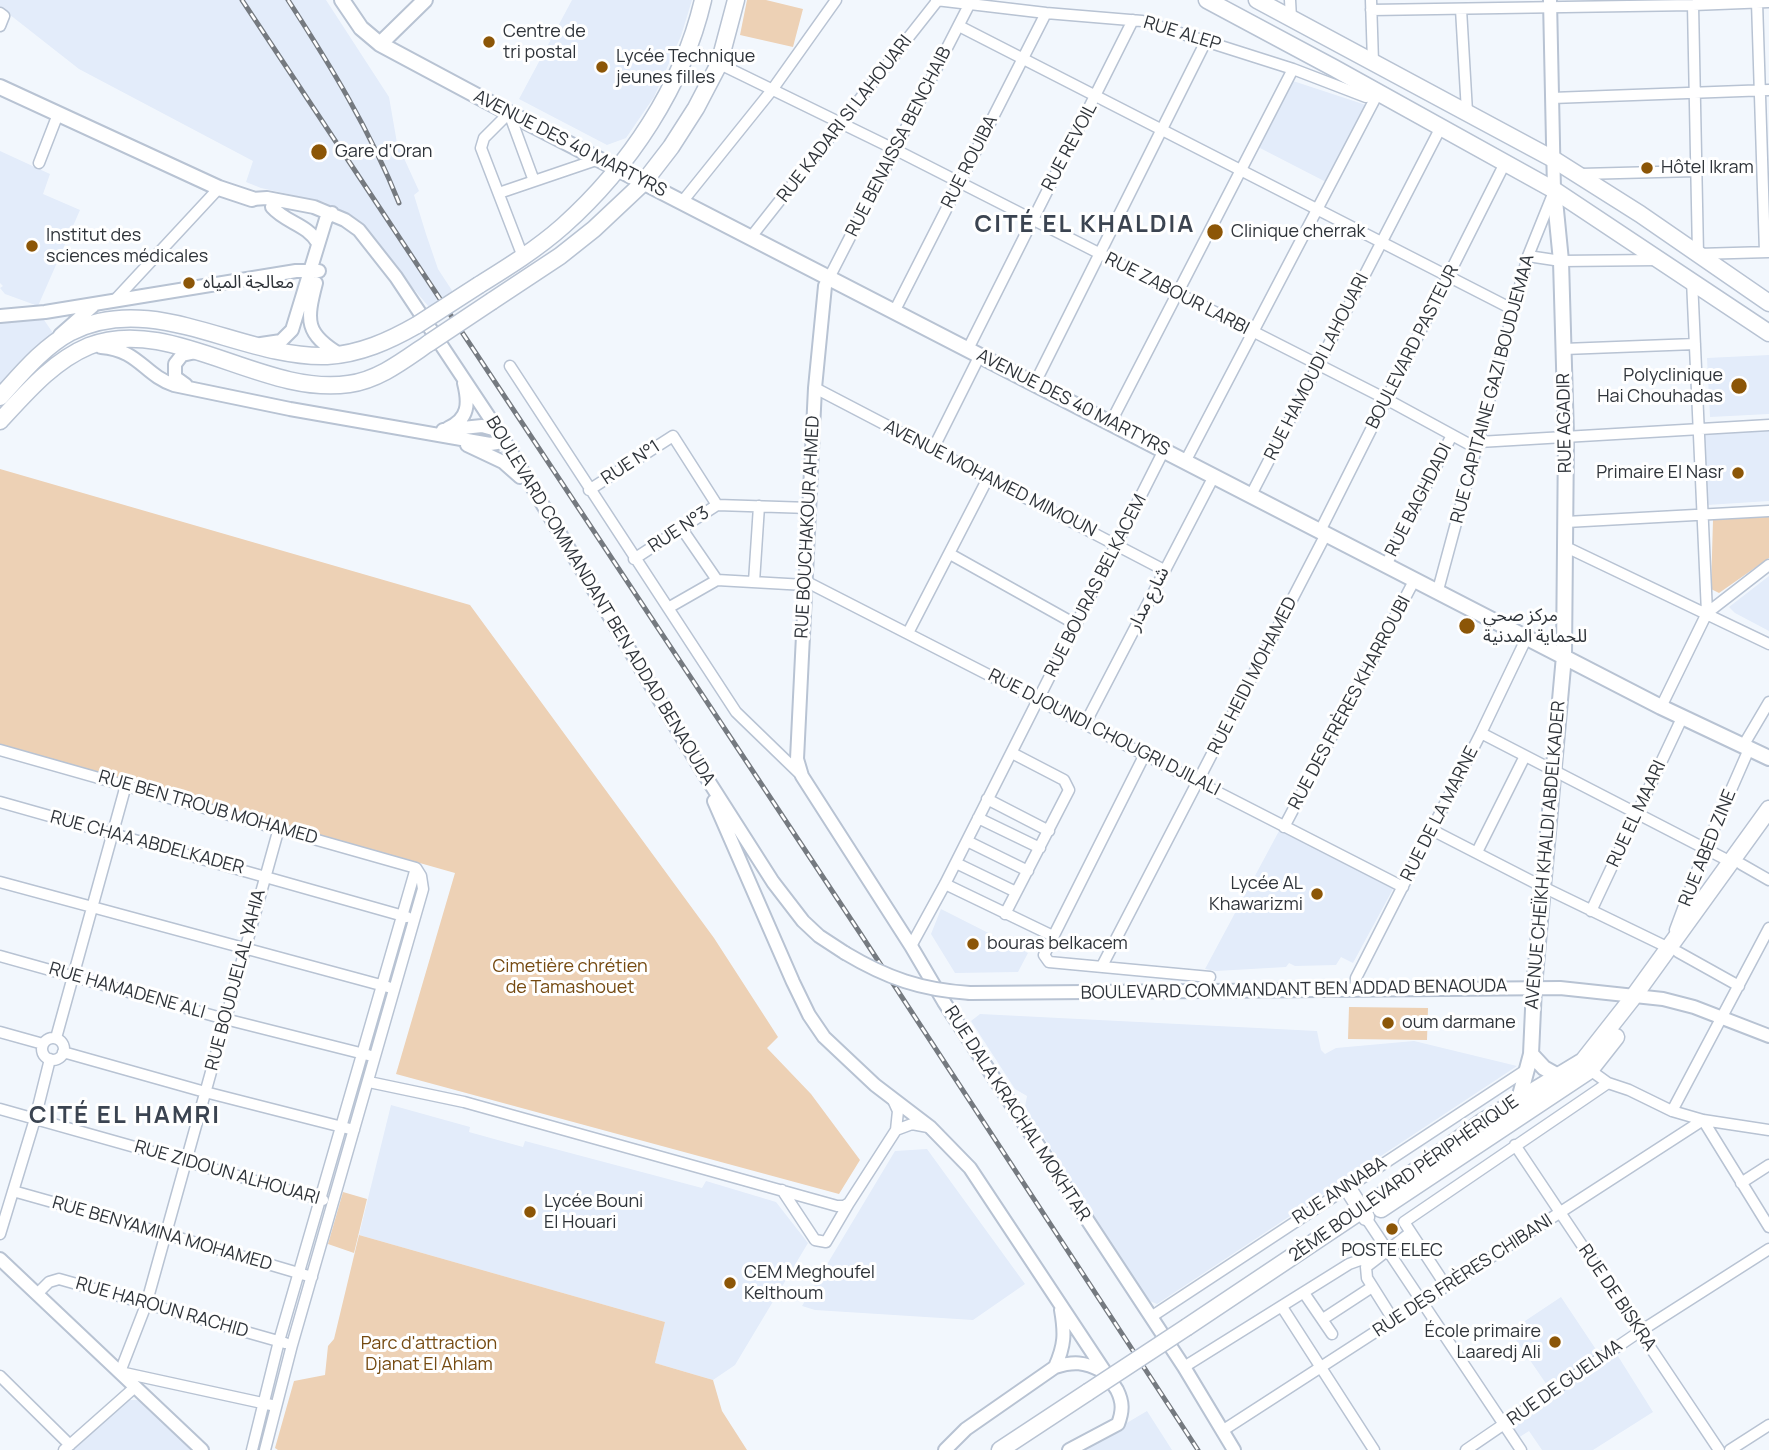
<!DOCTYPE html>
<meta charset="utf-8">
<style>
body{margin:0}
canvas{display:block;background:#f2f7fd}
</style>
<canvas width="1769" height="1450"></canvas>
<script>
const ctx = document.querySelector('canvas').getContext('2d');
ctx.lineJoin = 'round';
function paint(path, color) {
  ctx.fillStyle = color;
  ctx.fill(path, 'evenodd');
}
function stroke(path, color, width, dash) {
  ctx.strokeStyle = color;
  ctx.lineWidth = width;
  ctx.lineCap = dash ? 'butt' : 'round';
  ctx.setLineDash(dash || []);
  ctx.stroke(path);
}
function drawText(font, color, halo, rows, align = 'center') {
  ctx.font = font + ' Manrope,"Noto Sans Arabic",sans-serif';
  ctx.lineWidth = 6;
  ctx.setLineDash([]);
  ctx.textBaseline = 'middle';
  ctx.strokeStyle = halo;
  ctx.fillStyle = color;
  for (const [text, x, y, turn = 0] of rows) {
    ctx.save();
    ctx.translate(x, y);
    ctx.rotate((+turn || 0) * Math.PI / 180);
    ctx.textAlign = isNaN(turn) ? turn : align;
    if (halo) ctx.strokeText(text, 0, 0);
    ctx.fillText(text, 0, 0);
    ctx.restore();
  }
}
const built = new Path2D(`
 M0,0H326L389,97L397,143L419,191L414,195L426,234L438,269L453,292L429,307L353,217L324,202L261,188L246,182L253,161L79,69L0,7Z
 M572,0H692L681,36L654,97L626,138L607,145L519,99Z
 M1290,80L1366,105L1328,183L1258,147Z
 M0,151L50,174L43,194L80,210L38,306L5,294L0,288L3,286L0,283Z
 M42,317L53,333L0,389V323Z
 M1769,355V414L1710,417L1707,358Z
 M1769,429V501L1707,505L1704,432Z
 M1769,576V631L1735,613L1729,607Z
 M1279,831L1286,832L1394,887L1353,963L1341,957L1336,965L1295,966L1289,963L1286,967L1216,971L1205,969Z
 M941,909L1028,953L1018,972L955,973L931,934Z
 M980,1014L1317,1031L1321,1050L1325,1054L1336,1048L1414,1041L1517,1066L1157,1304L1145,1299L1025,1107L1027,1096L1015,1089L971,1021Z
 M391,1105L470,1127L469,1132L523,1147L525,1141L702,1188L706,1181L776,1202L808,1243L735,1365L713,1380L655,1363L665,1322L359,1235Z
 M927,1149L1025,1284L973,1320L815,1310L802,1306L895,1151Z
 M1561,1297L1599,1354L1549,1388L1510,1331Z
 M1616,1353L1653,1412L1593,1450H1542L1529,1431L1518,1438L1510,1426Z
 M127,1400H139L191,1450H70L74,1445L77,1447Z
 M1147,1411L1172,1450H1081Z`);
const green = new Path2D(`
 M747,0H766L803,9L793,47L740,35Z
 M0,469L470,605L714,938L778,1037L767,1048L811,1094L860,1160L839,1194L396,1074L455,873L0,744Z
 M1769,515V558L1719,593L1711,589L1713,520Z
 M1349,1007L1428,1008L1427,1040L1348,1039Z
 M343,1192L367,1199L354,1253L328,1244Z
 M359,1235L665,1322L655,1363L713,1380L722,1411L747,1450H278L275,1448L294,1381L325,1375L328,1346L334,1339Z`);
const minor = new Path2D(`
 M936,0L1046,13L1142,21L1293,69L1366,97L1378,93
 M1290,0L1291,18
 M1371,0L1373,62
 M1757,2L1765,252
 M1693,5L1698,254L1769,252
 M1461,9L1467,112
 M1371,10L1693,5L1769,2
 M0,13L4,16L0,26
 M959,26L1514,310
 M689,49L894,149L1386,399L1476,448
 M1552,98L1769,90
 M39,163L58,114
 M1581,174L1696,171
 M499,193L599,159
 M682,202L772,90L836,0
 M751,237L938,0
 M1528,256L1561,261L1657,260
 M523,257L481,148L484,138L509,113L534,181
 M829,278L969,5
 M1692,280L1707,613
 M115,300L219,188
 M894,312L1046,13
 M968,349L1133,20
 M1564,349L1695,344
 M510,366L736,712L801,775
 M1035,383L1206,41
 M815,388L1164,570
 M1111,422L1293,69
 M1479,442L1769,425
 M933,449L980,355
 M1185,462L1378,93
 M589,490L673,436L717,505
 M1251,495L1441,127
 M1566,522L1769,511
 M682,529L717,580
 M1320,531L1505,163
 M1566,547L1769,644
 M950,554L1077,625
 M634,559L717,505L810,508
 M1386,565L1452,435
 M805,581L1403,887
 M754,582L759,506
 M1438,590L1528,256L1553,194
 M668,608L717,580L805,585
 M908,633L988,478
 M1661,707L1707,613L1769,565
 M1085,724L1214,476
 M1481,733L1731,862
 M1743,746L1769,702
 M0,750L416,868
 M1145,754L1044,955L1049,962L1210,977
 M987,799L1049,831
 M0,802L407,917
 M978,818L1040,848
 M1284,827L1415,579
 M1432,830L1543,887L1669,948L1670,944
 M967,841L1028,871
 M1477,852L1525,756
 M956,863L1016,892
 M1741,864L1769,880
 M0,882L388,987
 M945,884L1053,936
 M1591,911L1682,718
 M1005,914L1069,790L1064,780L1012,753
 M1675,930L1706,847L1749,749
 M911,946L945,884L1164,450
 M1678,952L1739,986
 M0,956L225,1019L368,1055
 M1102,966L1326,534
 M1355,991L1356,978L1481,733L1527,637
 M0,1032L43,1044
 M56,1038L126,785
 M42 1049a11 11 0 1 1 22 0a11 11 0 1 1-22 0Z
 M63,1052L205,1092L354,1130
 M1590,1070L1608,1083L1629,1090L1672,1111L1703,1120L1769,1130
 M369,1082L464,1102L837,1206H844L849,1203L896,1130
 M893,1100L898,1111L896,1130L912,1124L928,1127
 M0,1109L323,1200
 M1672,1111L1769,928
 M1515,1145L1719,1450
 M1741,1183L1769,1165
 M782,1190L815,1240L826,1242L849,1203
 M13,1191L166,1234L312,1277
 M1366,1218L1521,1450
 M0,1234L35,1119L50,1059
 M1446,1286L1404,1222L1608,1083
 M1304,1293L1332,1334
 M37,1294L49,1282L59,1279L285,1343
 M1282,1307L1374,1450
 M1151,1317L1529,1068
 M1323,1319L1372,1287
 M1394,1321L1367,1278L1366,1267L1410,1233
 M1184,1367L1349,1264L1360,1260L1372,1261
 M0,1376L70,1445
 M276,1406L120,1372L146,1305L279,828
 M1222,1431L1703,1120L1769,1227
 M64,1450L134,1388
 M252,1450L279,1341L416,868
 M265,1450L292,1345L423,889L421,876L416,868
 M1466,1450L1639,1332L1769,1249
 M1730,1450L1769,1425`);
const tertiary = new Path2D(`
 M1550,0L1554,190
 M252,199L267,198L314,207L345,220L359,230L396,277L501,435L699,766L773,882L803,921L819,936L845,953
 M272,207C286,223 307,224 318,243
 M829,278L825,286L815,388L797,759L802,776L911,946L944,1002L1184,1367L1234,1450
 M316,283C306,321 305,334 341,355
 M0,316L45,312L296,271H319
 M60,335L93,306
 M261,344L281,341L292,330L326,219L332,213
 M101,347C139,350 144,375 174,385L290,409L490,444L497,443L500,440L501,435L493,429L482,426L443,430
 M186,385L175,377V364L182,355L196,352
 M448,428C469,419 469,403 464,383
 M467,445L503,462L520,477
 M714,801L793,982L809,1015L824,1037L875,1085L930,1127L970,1168L1117,1390C1123,1402 1123,1411 1118,1424L1069,1450
 M970,993L1560,988L1663,999L1694,1007L1769,1036
 M0,1259L202,1450
 M1055,1367C1074,1361 1084,1362 1102,1371
 M945,1450L966,1429L1055,1367C1065,1345 1065,1333 1061,1310`);
const secondary = new Path2D(`
 M342,0L361,28L380,44L509,113L1661,707L1769,758
 M380,44L425,0
 M0,87L219,188L252,199
 M1531,1054L1544,1068L1560,1077
 M1519,1099L1531,1054L1534,987L1564,656L1566,436L1561,261L1554,190`);
const primary = new Path2D(`
 M1207,0L1334,68L1554,190L1769,333
 M1257,0L1553,159L1640,214L1769,303
 M479,285C508,267 537,249 563,226C629,167 683,86 703,0
 M492,301L560,256L594,229L644,182L671,147L696,108L719,64L736,0
 M0,397C21,374 43,347 71,332C154,290 242,359 327,356C360,354 389,341 417,325
 M0,421C26,393 53,361 89,346C170,314 264,397 349,384C379,380 404,360 429,343
 M1347,1187L1366,1217
 M1381,1209L1590,1070L1616,1037
 M1187,1327L1362,1210L1482,1122L1583,1061L1631,1000L1769,809
 M1000,1450L1088,1392`);
const rail = new Path2D(`
 M242,0L860,933L1198,1450
 M288,0C330,65 370,130 399,203`);
const tertiaryBridge = new Path2D(`
 M845,953C887,978 921,990 970,993`);
const primaryBridge = new Path2D(`
 M417,325L479,285
 M429,343L492,301
 M1088,1392L1187,1327`);
const markers = [
 [489,42,7,"#8c5607"],
 [602,67,7,"#8c5607"],
 [319,152,9,"#8c5607"],
 [1647,168,7,"#8c5607"],
 [1215,232,9,"#8c5607"],
 [32,246,7,"#8c5607"],
 [189,283,7,"#8c5607"],
 [1739,386,9,"#8c5607"],
 [1738,473,7,"#8c5607"],
 [1467,626,9,"#8c5607"],
 [1317,894,7,"#8c5607"],
 [973,944,7,"#8c5607"],
 [1388,1023,7,"#8c5607"],
 [530,1212,7,"#8c5607"],
 [1392,1229,7,"#8c5607"],
 [730,1283,7,"#8c5607"],
 [1555,1342,7,"#8c5607"]
];
const poiNames = [
 ["Centre de",503,32],
 ["tri postal",503,53],
 ["Lycée Technique",616,57],
 ["jeunes filles",616,78],
 ["Gare d'Oran",335,152],
 ["Hôtel Ikram",1661,168],
 ["Clinique cherrak",1231,232],
 ["Institut des",46,236],
 ["sciences médicales",46,257],
 ["معالجة المياه",203,283],
 ["Polyclinique",1723,376,"right"],
 ["Hai Chouhadas",1723,397,"right"],
 ["Primaire El Nasr",1724,473,"right"],
 ["مركز صحي",1483,616],
 ["للحماية المدنية",1483,637],
 ["Lycée AL",1303,884,"right"],
 ["Khawarizmi",1303,905,"right"],
 ["bouras belkacem",987,944],
 ["oum darmane",1402,1023],
 ["Lycée Bouni",544,1202],
 ["El Houari",544,1223],
 ["POSTE ELEC",1392,1251,"center"],
 ["CEM Meghoufel",744,1273],
 ["Kelthoum",744,1294],
 ["École primaire",1541,1332,"right"],
 ["Laaredj Ali",1541,1353,"right"]
];
const streetNames = [
 ["RUE ALEP",1182,34,17],
 ["RUE KADARI SI LAHOUARI",845,119,-52],
 ["RUE BENAISSA BENCHAIB",899,142,-63],
 ["AVENUE DES 40 MARTYRS",570,144,27],
 ["RUE REVOIL",1070,147,-62],
 ["RUE ROUIBA",970,162,-63],
 ["RUE ZABOUR LARBI",1177,294,27],
 ["BOULEVARD PASTEUR",1413,347,-63],
 ["RUE HAMOUDI LAHOUARI",1317,367,-63],
 ["RUE CAPITAINE GAZI BOUDJEMAA",1493,389,-75],
 ["AVENUE DES 40 MARTYRS",1073,403,27],
 ["RUE AGADIR",1565,423,-91],
 ["RUE N°1",631,463,-33],
 ["AVENUE MOHAMED MIMOUN",990,479,27],
 ["RUE BAGHDADI",1419,500,-63],
 ["RUE BOUCHAKOUR AHMED",808,527,-87],
 ["RUE N°3",679,530,-33],
 ["RUE BOURAS BELKACEM",1096,586,-63],
 ["شارع مدار",1149,599,-63],
 ["BOULEVARD COMMANDANT BEN ADDAD BENAOUDA",600,601,59],
 ["RUE HEIDI MOHAMED",1253,676,-63],
 ["RUE DES FRÈRES KHARROUBI",1350,703,-62],
 ["RUE DJOUNDI CHOUGRI DJILALI",1104,733,27],
 ["RUE BEN TROUB MOHAMED",208,808,16],
 ["RUE DE LA MARNE",1440,814,-63],
 ["RUE EL MAARI",1637,814,-65],
 ["RUE CHAA ABDELKADER",147,843,15],
 ["RUE ABED ZINE",1708,848,-68],
 ["AVENUE CHEÏKH KHALDI ABDELKADER",1546,855,-85],
 ["RUE BOUDJELAL YAHIA",236,980,-75],
 ["BOULEVARD COMMANDANT BEN ADDAD BENAOUDA",1294,990,-1],
 ["RUE HAMADENE ALI",127,991,16],
 ["RUE DALA KRACHAL MOKHTAR",1017,1114,57],
 ["RUE ZIDOUN ALHOUARI",227,1173,16],
 ["2ÈME BOULEVARD PÉRIPHÉRIQUE",1404,1179,-35],
 ["RUE ANNABA",1340,1191,-33],
 ["RUE BENYAMINA MOHAMED",162,1234,16],
 ["RUE DES FRÈRES CHIBANI",1463,1276,-33],
 ["RUE DE BISKRA",1617,1298,56],
 ["RUE HAROUN RACHID",162,1308,16],
 ["RUE DE GUELMA",1565,1383,-35]
];
const parkNames = [
 ["Cimetière chrétien",570,967],
 ["de Tamashouet",570,988],
 ["Parc d'attraction",429,1344],
 ["Djanat El Ahlam",429,1365]
];
const districtNames = [
 ["CITÉ EL KHALDIA",1085,225],
 ["CITÉ EL HAMRI",125,1116]
];
paint(built, '#e3ecfa');
paint(green, '#edd1b5');
stroke(minor, '#b8c3d3', 13);
stroke(tertiary, '#b8c3d3', 16);
stroke(secondary, '#b8c3d3', 18);
stroke(primary, '#b8c3d3', 19);
stroke(minor, '#fff', 10);
stroke(tertiary, '#fff', 12);
stroke(secondary, '#fff', 14);
stroke(primary, '#fff', 16);
stroke(rail, '#757a80', 5);
stroke(rail, '#fff', 2.5, [8]);
stroke(tertiaryBridge, '#b8c3d3', 16, []);
stroke(primaryBridge, '#b8c3d3', 19, []);
stroke(tertiaryBridge, '#fff', 12);
stroke(primaryBridge, '#fff', 16);
for (const [x, y, r, color] of markers) {
  const dot = new Path2D();
  dot.arc(x, y, r, 0, 2 * Math.PI);
  ctx.fillStyle = color;
  ctx.fill(dot);
  stroke(dot, '#fff', 2.5);
}
drawText('18px', '#2f343a', '#fff', poiNames, 'left');
drawText('18px', '#2f343a', '#fff', streetNames);
drawText('18px', '#754a11', '#fff', parkNames);
ctx.letterSpacing = '2px';
drawText('bold 24px', '#3b4451', '#fff', districtNames);
ctx.letterSpacing = '0px';
</script>
